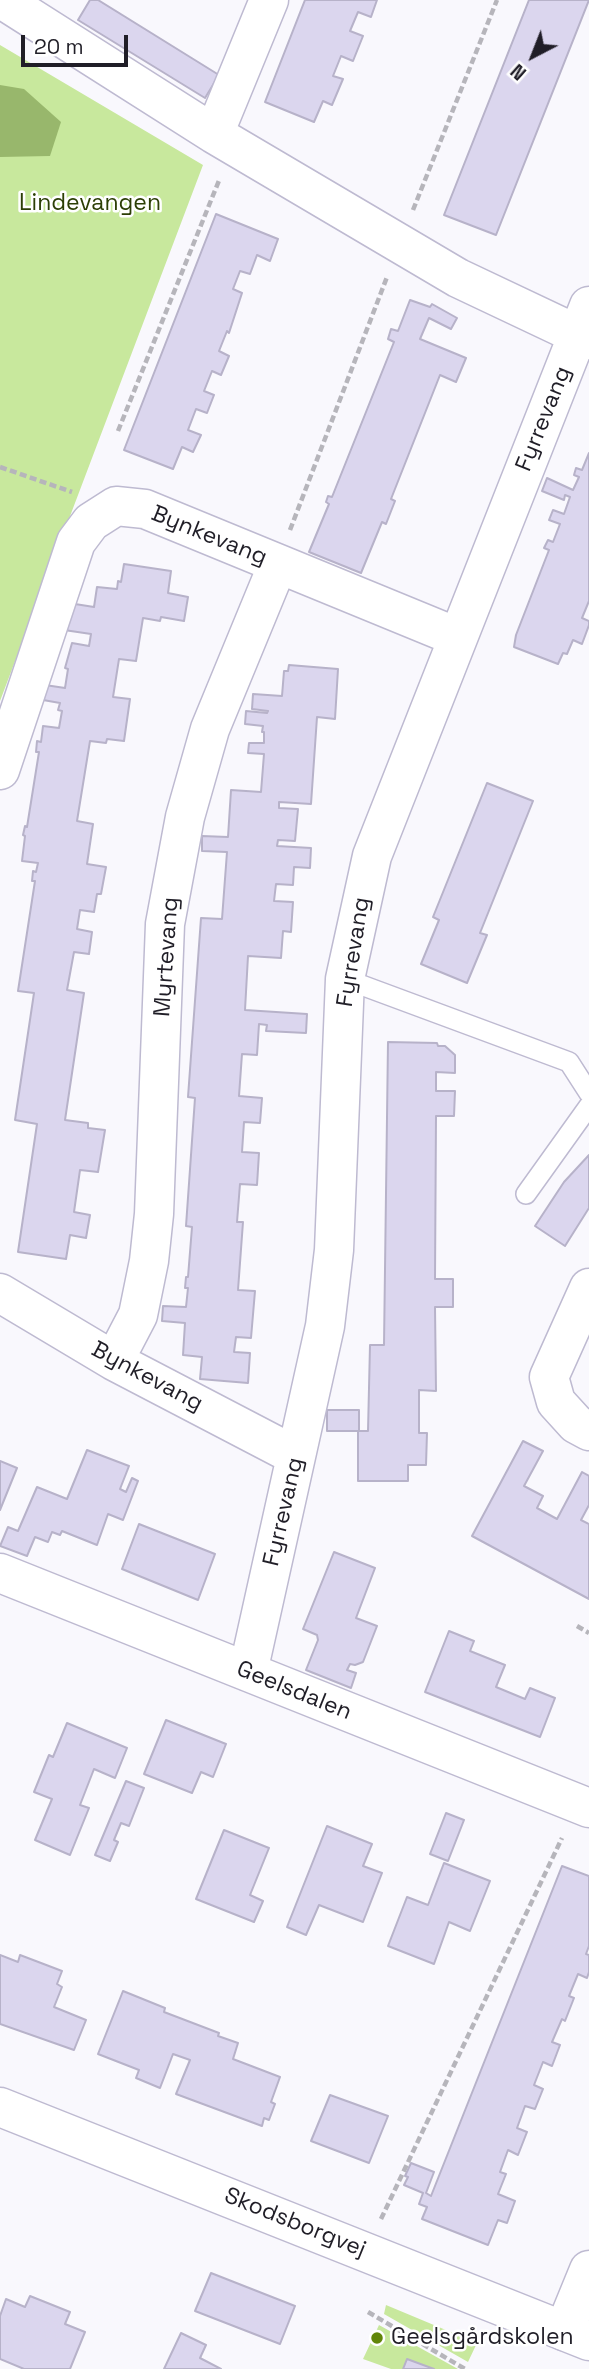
<!DOCTYPE html>
<meta charset="utf-8">
<style>
body{margin:0}
#map{position:relative;width:589px;height:2369px;overflow:hidden;background:#f9f8fd;font-family:"Space Grotesk",sans-serif}
canvas{display:block}
.north{position:absolute;left:498px;top:21px;width:70px;height:70px;-webkit-text-stroke:5px #fff;paint-order:stroke;rotate:222deg;font-size:19px;font-weight:700;line-height:28px;text-align:center;color:#201e27}
.north::after{content:'';display:block;margin:auto;width:24px;height:32px;background:#201e27;clip-path:polygon(50% 0,100% 100%,50% 72%,0 100%)}
.scale{position:absolute;left:21px;top:35px;width:107px;height:32px;box-sizing:border-box;border:4px solid #201e27;border-top:0;padding-left:9px;font-size:21px;line-height:24px;white-space:nowrap;color:#201e27;-webkit-text-stroke:5px #fff;paint-order:stroke}
</style>
<div id="map">
<canvas width="589" height="2369"></canvas>
<div class="north">N</div>
<div class="scale">20 m</div>
</div>
<script>
const ctx = document.querySelector('canvas').getContext('2d');
ctx.lineJoin = 'round';
function paint(path, color) {
  ctx.fillStyle = color;
  ctx.fill(path, 'evenodd');
}
function stroke(path, color, width, dash) {
  ctx.strokeStyle = color;
  ctx.lineWidth = width;
  ctx.lineCap = dash ? 'butt' : 'round';
  ctx.setLineDash(dash || []);
  ctx.stroke(path);
}
function drawText(font, color, halo, rows, align = 'center') {
  ctx.font = font + ' "Space Grotesk",sans-serif';
  ctx.lineWidth = 5;
  ctx.setLineDash([]);
  ctx.textBaseline = 'middle';
  ctx.strokeStyle = halo;
  ctx.fillStyle = color;
  for (const [text, x, y, turn = 0] of rows) {
    ctx.save();
    ctx.translate(x, y);
    ctx.rotate((+turn || 0) * Math.PI / 180);
    ctx.textAlign = isNaN(turn) ? turn : align;
    if (halo) ctx.strokeText(text, 0, 0);
    ctx.fillText(text, 0, 0);
    ctx.restore();
  }
}
const green = new Path2D(`
 M0,45L203,165L0,701Z
 M386,2305L477,2343L468,2362L384,2314Z
 M379,2325L458,2369H434L407,2359L403,2369H391L363,2359Z`);
const water = new Path2D(`
 M0,85L24,89L61,122L50,156L0,157Z`);
const building = new Path2D(`
 M90,0H98L219,75L205,98L78,20Z
 M305,0H377L371,17L358,12L350,31L363,36L353,61L341,56L333,76L343,79L332,105L323,101L314,122L265,102Z
 M529,0H589L496,235L444,215Z
 M216,214L278,239L270,261L257,255L250,274L240,271L233,289L242,293L229,333L227,331L219,351L229,356L221,375L212,371L204,391L214,395L207,413L196,409L188,430L201,435L193,452L182,447L173,469L124,450Z
 M410,300L430,307L432,304L457,318L451,329L429,318L420,339L466,358L456,382L440,375L391,499L395,501L386,524L382,522L361,573L309,552L329,504L326,502L328,496L332,497L394,342L388,339L391,329L398,331Z
 M589,453V601L582,618L589,621V625L582,644L573,640L567,654L563,653L558,664L514,647L516,635L549,550L544,548L548,540L553,542L560,524L549,520L553,510L564,514L570,497L565,495L564,500L542,491L547,478L573,490L579,477L574,475L576,468L582,470Z
 M124,564L171,571L168,593L188,597L184,621L161,617L160,621L143,618L136,661L119,659L113,697L130,699L124,741L107,739L106,743L90,741L77,821L93,824L87,864L106,867L101,894H97L94,912L80,910L77,929L92,932L89,954L74,952L67,990L84,993L65,1120L88,1123V1128L105,1130L98,1172L80,1170L74,1212L90,1215L86,1238L70,1235L66,1259L18,1252L37,1124L15,1120L34,993L18,991L35,881H32L33,871L36,872L38,863L22,861L25,836L23,835L25,826L27,827L39,752H36L37,741L41,742L43,726L59,728L62,711L58,710L60,703L43,700L45,685L65,688L68,669L65,668L72,643L89,646L91,634L64,630L75,604L94,607L97,587L117,589L118,581L121,582Z
 M289,665L338,669L335,719L317,717L311,804L279,802V808L298,809L295,841L278,840L277,846L311,848L310,868L294,867L293,885L276,884L274,901L293,902L291,932L283,931L281,958L248,956L245,1010L307,1014L306,1033L266,1031L267,1025L259,1024L257,1055L242,1054L239,1096L262,1098L260,1123L244,1122L242,1152L259,1153L257,1185L240,1184L237,1222H243L238,1290L255,1291L251,1338L236,1337L234,1352L250,1353L248,1383L200,1379L202,1357L183,1355L185,1323L162,1321L163,1306L186,1307L188,1288H185L186,1277H188L192,1227L186,1226L195,1098L188,1097L201,918L222,919L227,852L202,851V836L228,837L231,790L261,792L264,754L248,753L249,743H264V732H262L263,726L245,724L246,711L267,713L268,711L252,709L253,694L282,696L284,671H288Z
 M487,783L533,801L480,933L487,935L467,983L421,964L439,920L433,917Z
 M388,1042L437,1043L438,1046H445L455,1055V1073L436,1072V1091H455L454,1116H436L435,1279H453V1307H435L436,1391L419,1390V1433H427L426,1465H408V1481H358V1431H327V1410H359V1431H368L370,1345H384Z
 M589,1155V1208L565,1246L535,1226L564,1182Z
 M523,1441L543,1451L524,1486L543,1496L537,1508L557,1519L582,1472L589,1476V1505L581,1520L589,1524V1599L472,1536Z
 M87,1450L129,1466L120,1489L126,1492L132,1478L138,1481L123,1520L108,1514L97,1545L62,1531L60,1535L52,1532L48,1542L35,1537L27,1556L0,1546L8,1527L18,1531L37,1487L67,1499Z
 M0,1461L17,1468L0,1510Z
 M139,1524L215,1554L198,1600L122,1569Z
 M334,1552L375,1568L356,1618L377,1626L363,1662L355,1665L350,1664L347,1670L356,1673L351,1688L306,1670L318,1640L317,1635L303,1629Z
 M449,1631L474,1641L470,1651L505,1665L496,1687L525,1699L530,1688L555,1698L540,1737L425,1692Z
 M166,1720L226,1744L213,1777L201,1772L192,1793L144,1774Z
 M67,1723L127,1748L115,1778L94,1769L80,1805L89,1808L70,1855L35,1840L52,1799L34,1792L49,1755L53,1757Z
 M126,1781L144,1788L129,1826L121,1823L114,1840L118,1842L110,1861L95,1855Z
 M446,1813L464,1820L448,1861L430,1854Z
 M327,1826L372,1844L363,1866L382,1873L363,1922L319,1905L306,1935L287,1927Z
 M224,1830L269,1848L250,1895L263,1901L254,1922L196,1899Z
 M444,1863L490,1881L470,1931L449,1922L434,1964L388,1946L407,1897L428,1905Z
 M562,1866L589,1876V1946L586,1954L589,1955V1972L587,1978L578,1974L569,1996L574,1998L565,2021L562,2019L552,2042L560,2045L552,2066L543,2062L534,2085L543,2089L535,2109L525,2106L517,2128L527,2132L518,2155L508,2150L500,2172L506,2174L498,2194L515,2201L507,2223L498,2220L488,2245L422,2219L427,2207L419,2204L423,2193L404,2185L408,2177L405,2176L411,2163L434,2172L426,2193L431,2196Z
 M0,1955L18,1962L20,1955L62,1971L57,1984L62,1987L54,2007L86,2020L74,2050L0,2024Z
 M123,1991L165,2008L164,2012L219,2033L218,2036L238,2043L233,2059L280,2077L271,2102L275,2104L269,2120L264,2118L262,2126L176,2094L190,2060L173,2054L160,2088L136,2078L139,2070L98,2054Z
 M330,2095L388,2116L369,2163L311,2141Z
 M211,2273L295,2306L280,2344L195,2311Z
 M30,2296L70,2312L65,2324L85,2332L70,2369H24L0,2359V2316L6,2299L25,2307Z
 M181,2333L206,2345L200,2358L221,2369H164Z
 M407,2359L434,2369H403Z`);
const path = new Path2D(`
 M413,210L497,0
 M118,431L220,178
 M0,467L72,492
 M290,530L387,277
 M577,1626L589,1633
 M381,2219L562,1838
 M368,2312L465,2369`);
const service = new Path2D(`
 M345,979L569,1062L589,1093
 M526,1194L589,1106`);
const minor = new Path2D(`
 M3,0L214,134L458,278L589,340
 M214,134L269,0
 M0,770L76,542L91,522L116,506L145,509L457,637
 M589,1288L549,1377L556,1402L576,1424L589,1431
 M0,1293L114,1361L296,1456
 M114,1361L138,1315L149,1261L154,1214L165,924L185,817L210,729L278,564
 M0,1573L589,1808
 M248,1672L325,1326L334,1250L345,979L372,856L589,306
 M564,2331L589,2270`);
const tertiary = new Path2D(`
 M0,2107L589,2341`);
const markers = [
 [377,2338,7,"#618609"]
];
const parkNames = [
 ["Lindevangen",90,204]
];
const streetNames = [
 ["Fyrrevang",544,419,-68],
 ["Bynkevang",209,536,22],
 ["Fyrrevang",354,952,-81],
 ["Myrtevang",167,957,-86],
 ["Bynkevang",147,1377,28],
 ["Fyrrevang",284,1512,-77],
 ["Geelsdalen",294,1691,22],
 ["Skodsborgvej",295,2223,22]
];
const poiNames = [
 ["Geelsgårdskolen",391,2338]
];
paint(green, '#c8e89d');
paint(water, '#98b76c');
paint(building, '#dbd6ee');
stroke(building, '#b7b2c9', 2);
stroke(service, '#bebad1', 22);
stroke(minor, '#bebad1', 41);
stroke(tertiary, '#bebad1', 41);
stroke(path, '#b6b5bb', 4.5, [7, 3.5]);
stroke(service, '#fff', 19);
stroke(minor, '#fff', 38);
stroke(tertiary, '#fff', 38);
for (const [x, y, r, color] of markers) {
  const dot = new Path2D();
  dot.arc(x, y, r, 0, 2 * Math.PI);
  ctx.fillStyle = color;
  ctx.fill(dot);
  stroke(dot, '#fff', 2.5);
}
drawText('23px', '#2c3f06', '#fff', parkNames);
drawText('23px', '#201e27', '#fff', streetNames);
drawText('23px', '#201e27', '#fff', poiNames, 'left');
</script>
